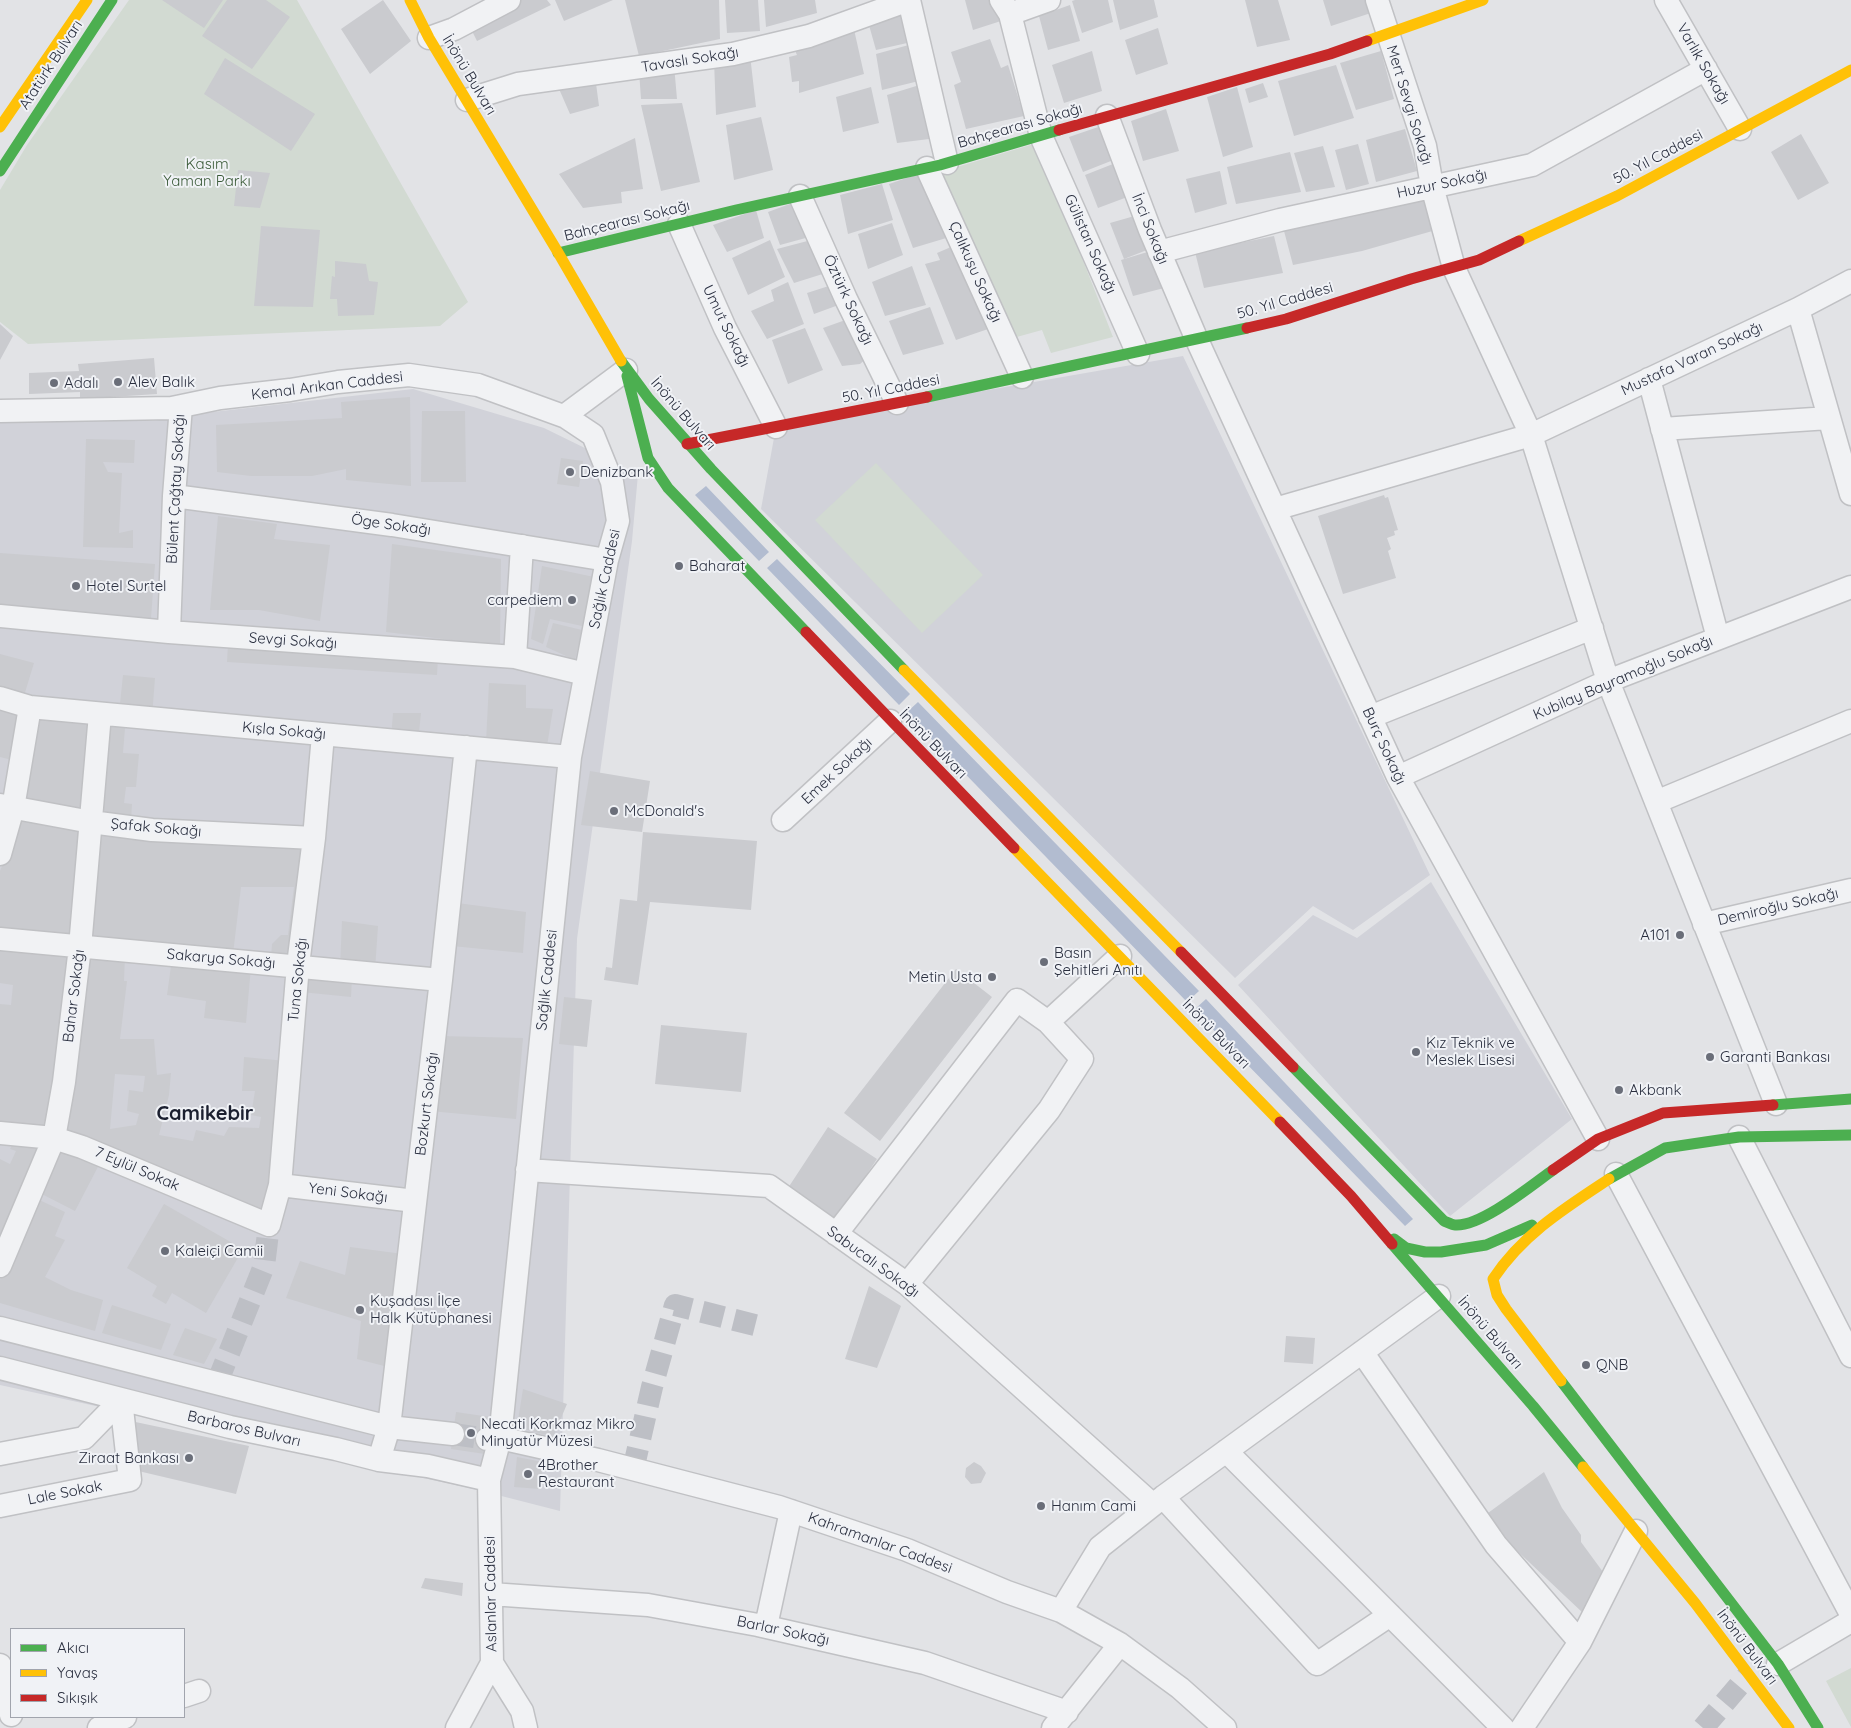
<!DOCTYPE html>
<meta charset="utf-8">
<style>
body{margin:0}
#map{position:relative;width:1851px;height:1728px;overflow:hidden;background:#e2e3e6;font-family:Quicksand,sans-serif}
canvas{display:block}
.legend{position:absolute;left:10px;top:1628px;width:175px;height:90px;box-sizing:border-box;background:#f0f2f6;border:1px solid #a1a4ad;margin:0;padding:6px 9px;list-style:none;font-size:15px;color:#2a2f3f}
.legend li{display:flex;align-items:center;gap:10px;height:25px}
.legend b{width:25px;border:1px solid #a1a4ad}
</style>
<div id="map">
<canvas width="1851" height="1728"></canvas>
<ul class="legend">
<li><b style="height:6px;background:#4caf50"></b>Akıcı</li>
<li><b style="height:6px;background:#ffc107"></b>Yavaş</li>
<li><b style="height:6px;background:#c62828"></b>Sıkışık</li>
</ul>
</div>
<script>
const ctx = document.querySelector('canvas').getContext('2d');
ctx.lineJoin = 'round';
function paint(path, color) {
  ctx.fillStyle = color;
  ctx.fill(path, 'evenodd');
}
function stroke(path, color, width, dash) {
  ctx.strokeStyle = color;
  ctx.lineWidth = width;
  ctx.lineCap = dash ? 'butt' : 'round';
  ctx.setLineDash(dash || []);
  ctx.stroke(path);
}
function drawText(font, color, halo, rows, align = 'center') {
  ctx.font = font + ' Quicksand,sans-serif';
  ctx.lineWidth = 4;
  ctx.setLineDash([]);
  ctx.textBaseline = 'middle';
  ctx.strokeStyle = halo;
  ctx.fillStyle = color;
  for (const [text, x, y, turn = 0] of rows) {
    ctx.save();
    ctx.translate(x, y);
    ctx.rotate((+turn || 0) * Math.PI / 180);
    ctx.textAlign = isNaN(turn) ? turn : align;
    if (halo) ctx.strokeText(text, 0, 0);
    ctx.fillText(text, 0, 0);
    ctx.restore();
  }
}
const built = new Path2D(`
 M1183,356L1430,875L1353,930L1313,906L1235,978L761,509L776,427Z
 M413,389L544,428L638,474L632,541L577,939L560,1511L478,1490L0,1385V414L153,421L204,413Z
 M1431,882L1572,1119L1450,1216L1238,985L1313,915L1357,938Z`);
const green = new Path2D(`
 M129,0H297L468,302L440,326L28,344L0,322V190L27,145Z
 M1037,143L1113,337L1051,353L1042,330L1013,338L937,173Z
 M876,463L983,575L922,633L815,520Z
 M1851,1668V1727L1826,1681Z`);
const water = new Path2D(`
 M706,486L769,552L759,561L695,495Z
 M777,559L910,694L899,705L767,568Z
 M918,702L1199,991L1187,1002L906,713Z
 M1206,999L1413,1219L1405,1226L1194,1010Z`);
const building = new Path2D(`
 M162,0H223L204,28Z
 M227,0H266L290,17L252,69L202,36Z
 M383,0L411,41L370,74L341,29Z
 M517,0H547L551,5L477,41L469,25Z
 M555,0H613L564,21Z
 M625,0H719L720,39L639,56Z
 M725,0H758L760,31L727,33Z
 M764,0H815L817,13L766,27Z
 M965,0H994L1001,21L973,30Z
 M1075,0H1108L1113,22L1082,33L1072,1Z
 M1113,0H1154L1158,17L1120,30Z
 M1245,0H1278L1290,40L1257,47Z
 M1323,0H1371L1374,12L1331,26Z
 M908,3L916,41L876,50L867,18Z
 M1070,5L1080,41L1048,50L1039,16Z
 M853,25L864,74L799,93V81L792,82L789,57L797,55L792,44Z
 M1158,28L1168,64L1136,75L1125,40Z
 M990,39L1001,68L1008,65L1024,116L966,129L954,85L961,82L951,52Z
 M916,43L923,80L882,90L876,54Z
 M1092,51L1102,91L1064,103L1052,65Z
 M1381,51L1394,99L1356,110L1340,63Z
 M750,55L756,107L716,115L714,60Z
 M225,58L315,114L291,151L204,94Z
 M674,65L677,99H641L639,71Z
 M1336,65L1354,118L1294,136L1278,81Z
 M595,76L599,106L570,114L556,82Z
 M926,83L937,138L897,143L887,95Z
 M1263,83L1268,97L1249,103L1245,89Z
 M871,87L879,123L843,132L836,97Z
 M1237,87L1253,147L1223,157L1207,97Z
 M682,103L700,182L661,191L641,105Z
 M1166,109L1179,151L1143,161L1131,121Z
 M761,117L773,170L734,180L726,125Z
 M1104,125L1116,159L1083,172L1069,137Z
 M1405,129L1417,171L1376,182L1366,140Z
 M1801,134L1829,183L1798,200L1771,152Z
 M635,138L643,189L621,192L622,203L583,208L559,174Z
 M1358,144L1369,184L1346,190L1335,150Z
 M1323,146L1335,187L1306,192L1294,153Z
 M1290,152L1301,192L1236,204L1227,167Z
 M1118,162L1130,196L1098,208L1085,175Z
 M238,170L270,173L260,208L234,206Z
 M1220,171L1227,204L1195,213L1186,179Z
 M924,172L953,236L913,248L889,184Z
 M882,184L893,220L848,234L840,195Z
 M1427,198L1436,230L1362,251L1293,265L1284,231L1351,217Z
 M798,201L813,236L780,245L768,212Z
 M756,210L764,238L727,252L713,225Z
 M1138,215L1152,248L1124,259L1110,223Z
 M892,223L903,255L868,269L858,234Z
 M261,226L320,230L313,307L254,306Z
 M1274,236L1283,273L1204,288L1195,252Z
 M815,239L829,272L794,283L777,249Z
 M770,240L785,277L748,295L732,258Z
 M958,244L991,328L956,340L925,264L940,260L937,253Z
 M1154,250L1168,287L1133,296L1121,260Z
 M335,261L366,264L369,281L378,282L374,315L338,316L337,299H330L332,276L335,277Z
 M912,266L926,305L885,316L872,282Z
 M788,282L804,324L767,339L751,311L774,301L771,290Z
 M835,284L844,303L814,314L807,293Z
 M930,307L944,344L903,355L889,321Z
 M851,318L868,357L860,364L842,366L823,328Z
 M0,324L13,336L0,360Z
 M805,328L823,370L788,384L772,340Z
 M154,358L157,394L80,399V392L29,394V373L79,371L78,364Z
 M410,397L411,486L346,480V469L312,476H251L217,472L216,425L342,418L341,402Z
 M422,411H465L466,482H421Z
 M86,439L135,440L134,463L103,462L108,472L122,473L119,533L133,530V548L83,547Z
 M561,458L583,461L579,487L557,484Z
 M1384,495L1385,498L1388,497L1398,530L1394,531L1395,535L1387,538L1391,549L1388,551L1396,578L1343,594L1318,516Z
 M218,516L277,524L274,539L330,545L320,621L259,610H210Z
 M392,544L501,559L500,646L386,632Z
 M0,553L155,564L151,618L0,607Z
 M542,566L594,577L582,626L550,619L543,644L531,639Z
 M553,623L582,630L575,660L546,647Z
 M228,644L438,657L437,675L227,662Z
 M0,654L34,663L23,699L0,692Z
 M123,675L155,678L152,717L119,714Z
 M489,683L526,685V708L553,709L547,746L486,742Z
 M0,702L26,709L16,761L0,757Z
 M34,710L97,716L88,813L22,804Z
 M393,713H421L418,742L391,738Z
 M103,717L115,725L125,728L123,753L139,754L136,787H126L124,803L132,804L131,820L94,814Z
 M590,771L650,781L642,832L581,825Z
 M17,812L87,824L71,943L0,935V871L7,854Z
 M94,827L309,843L297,961L271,958L272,944L281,935H288L294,887H241L233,954L86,940Z
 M643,832L757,841L751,910L650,902L638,985L604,980L606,967L612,968L620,899L637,901Z
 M457,903L526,912L523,953L452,946Z
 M342,921L378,926L375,970L340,968Z
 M0,945L74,953L52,1134L0,1129V1004L11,1005L13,985L0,983Z
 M82,951L125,955L124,981H127L120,1039H154L157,1075L171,1073L169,1095L159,1135L193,1141L196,1130L224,1136L229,1127L259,1128L261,1117L251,1115L255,1091H242L244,1057L286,1061L267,1218L62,1134ZM115,1074L145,1076L143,1092L129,1090L127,1111L139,1114L136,1125L110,1129Z
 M172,959L251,967L246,1023L204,1018L206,1001L167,995Z
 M956,969L992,997L880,1141L844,1113Z
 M303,972L352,977L351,997L301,992Z
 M564,997L592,1000L587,1047L559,1044Z
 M661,1025L747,1033L741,1092L655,1084Z
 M440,1036L523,1038L516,1119L430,1111Z
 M828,1127L877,1159L836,1220L788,1188Z
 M16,1138L47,1142L0,1250V1159L10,1164L16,1151L10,1149Z
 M58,1146L101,1161L75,1211L36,1191Z
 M33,1197L65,1212L55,1236L65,1240L45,1277L71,1290L103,1300L95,1331L0,1303V1280Z
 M164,1204L243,1249L206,1313L172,1293L166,1304L152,1296L157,1286L127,1268Z
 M350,1247L403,1254L392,1368L357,1359L361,1321L286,1298L300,1261L345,1275Z
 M869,1286L901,1306L877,1368L845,1359Z
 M112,1305L171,1324L161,1350L102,1333Z
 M185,1328L217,1339L204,1364L173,1355Z
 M1286,1336L1315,1338L1313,1364L1284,1362Z
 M523,1389L567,1404L553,1437L517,1427Z
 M456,1412L490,1417L485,1454L451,1449Z
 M126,1420L249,1446L236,1494L134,1470Z
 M517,1457L543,1462L540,1489L514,1487Z
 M974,1462L981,1466L986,1473L981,1483L971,1484L965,1477L966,1468Z
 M1544,1472L1562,1508L1581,1535V1542L1603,1572L1583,1613L1512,1546L1488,1513Z
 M425,1578L463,1583L462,1596L421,1588Z`);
const streetTunnel = new Path2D(`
 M217,1383L264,1266L269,1225
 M453,1434L487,1439
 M633,1470L652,1387L675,1305L759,1326
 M1703,1728L1749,1674`);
const street = new Path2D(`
 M909,0L947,163
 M1001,0L1010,14L1041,136L1138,354
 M1377,0L1425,146L1432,186L1454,268L1531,435L1608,681L1776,1104
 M1666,0L1740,129
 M1010,14L1049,0
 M429,38L454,29L509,0
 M467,100L518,84L733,54L809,36L909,0
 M1107,116L1150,230L1197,340L1398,777L1598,1139
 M927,168L1022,377
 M800,196L846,299L897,403
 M679,224L725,328L776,427
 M1159,252L1280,220L1532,165L1706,69
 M1798,309L1851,494
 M1649,379L1718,638
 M0,411L172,408L220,398L290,390L338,382L409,375L478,385L566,417L593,435L612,482L618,521L607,560L570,757L500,1438L489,1480L492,1663L457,1728
 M564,416L626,370
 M1662,429L1829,418
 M174,496L392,525L607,560
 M1275,509L1531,435L1798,309L1851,281
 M0,616L169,632L515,657L585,674
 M169,632L174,496L181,406
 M515,657L522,546
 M0,698L30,707L570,757
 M1370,717L1592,628
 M1398,777L1608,681L1851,587
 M1656,802L1851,721
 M0,805L91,822L152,830L314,838
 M783,820L890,721
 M0,854L13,808L30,707
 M1704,924L1851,890
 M0,939L441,980
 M0,1133L54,1138L82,1147L269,1225L280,1185L298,965L314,838L323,735
 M1739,1137L1851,1356
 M527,1170L769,1186L907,1284L1153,1505
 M1616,1174L1851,1614
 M280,1185L415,1201
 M836,1234L1017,1000L1048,1022
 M0,1266L54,1138L64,1082L80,947L100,714
 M907,1284L1049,1110L1082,1059L1048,1022L1120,956
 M0,1328L389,1427L453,1434
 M1362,1352L1496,1545L1580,1642
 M0,1368L230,1427L336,1449L379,1460L428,1466L489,1480
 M487,1439L493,1440L500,1438L598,1460L779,1507L907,1550L1007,1592L1061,1611L1120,1644L1180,1688L1225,1728
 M1226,1451L1503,1728
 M0,1454L84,1438L121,1400
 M379,1460L389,1427L441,980L466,747
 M1163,1497L1317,1664L1390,1615
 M0,1506L130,1480L121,1400
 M491,1594L648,1605L758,1625L925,1663L1067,1712
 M1061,1611L1100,1547L1163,1497L1439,1296
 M766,1626L791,1511
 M492,1663L522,1711L526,1728
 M1778,1664L1851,1621
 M0,1665L11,1715
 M184,1696L199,1691
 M99,1728L125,1717
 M1053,1728L1120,1644
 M1522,1728L1580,1642L1636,1531`);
const fast = new Path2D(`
 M0,171L112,0
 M558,253L736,210L940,165L1059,130
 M621,361L649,399L711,469L904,670
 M627,376L648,458L668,488L806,632
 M927,397L1247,328
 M1293,1067L1444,1221C1447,1222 1452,1225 1455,1225C1481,1227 1532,1185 1553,1170
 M1773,1105L1851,1099
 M1609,1179L1665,1148L1739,1137L1851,1135
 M1394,1239L1406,1248L1425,1252H1441L1486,1245L1532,1225
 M1392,1244L1533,1406L1583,1467
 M1561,1381L1778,1664L1818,1728`);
const slow = new Path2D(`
 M410,0L429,38L556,249L621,361
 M1367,41L1483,0
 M0,127L87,0
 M1519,241L1617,196L1851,70
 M904,670L1181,952
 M1014,848L1280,1122
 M1561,1381L1506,1309L1497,1295L1493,1279C1523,1234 1565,1208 1609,1179
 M1583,1467L1695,1603L1789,1728`);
const jam = new Path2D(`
 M1059,130L1330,54L1367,41
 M1247,328L1286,319L1411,279L1479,260L1519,241
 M687,444L927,397
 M806,632L1014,848
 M1181,952L1293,1067
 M1280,1122L1351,1196L1392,1244
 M1553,1170L1598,1139L1663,1113L1773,1105`);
const markers = [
 [118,382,5,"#6a6e79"],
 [54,383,5,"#6a6e79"],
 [570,472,5,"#6a6e79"],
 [679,566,5,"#6a6e79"],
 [76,586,5,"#6a6e79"],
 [572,600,5,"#6a6e79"],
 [614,811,5,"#6a6e79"],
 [1680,935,5,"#6a6e79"],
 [1044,962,5,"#6a6e79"],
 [992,977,5,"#6a6e79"],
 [1416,1052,5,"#6a6e79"],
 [1710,1057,5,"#6a6e79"],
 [1619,1090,5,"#6a6e79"],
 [165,1251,5,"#6a6e79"],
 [360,1310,5,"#6a6e79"],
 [1586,1365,5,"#6a6e79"],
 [471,1433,5,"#6a6e79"],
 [189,1458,5,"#6a6e79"],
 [528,1474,5,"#6a6e79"],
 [1041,1506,5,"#6a6e79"]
];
const streetNames = [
 ["Tavaslı Sokağı",690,60,-9],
 ["Varlık Sokağı",1703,64,60],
 ["Atatürk Bulvarı",51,65,-57],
 ["İnönü Bulvarı",469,75,59],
 ["Mert Sevgi Sokağı",1409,105,73],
 ["Bahçearası Sokağı",1020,126,-16],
 ["50. Yıl Caddesi",1658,157,-28],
 ["Huzur Sokağı",1442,184,-12],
 ["Bahçearası Sokağı",627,221,-14],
 ["İnci Sokağı",1150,229,68],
 ["Gülistan Sokağı",1090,244,66],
 ["Çalıkuşu Sokağı",975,272,66],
 ["Öztürk Sokağı",848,300,65],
 ["50. Yıl Caddesi",1285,301,-16],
 ["Umut Sokağı",726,326,64],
 ["Mustafa Varan Sokağı",1692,359,-25],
 ["Kemal Arıkan Caddesi",327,386,-7],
 ["50. Yıl Caddesi",891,389,-11],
 ["İnönü Bulvarı",683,414,49],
 ["Bülent Çağtay Sokağı",176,489,-87],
 ["Öge Sokağı",391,525,8],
 ["Sağlık Caddesi",605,579,-78],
 ["Sevgi Sokağı",293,641,4],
 ["Kubilay Bayramoğlu Sokağı",1623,678,-23],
 ["Kışla Sokağı",284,731,5],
 ["İnönü Bulvarı",933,744,46],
 ["Burç Sokağı",1384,746,65],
 ["Emek Sokağı",837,771,-43],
 ["Şafak Sokağı",156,828,5],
 ["Demiroğlu Sokağı",1778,907,-13],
 ["Sakarya Sokağı",221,959,5],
 ["Tuna Sokağı",298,980,-84],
 ["Sağlık Caddesi",547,980,-84],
 ["Bahar Sokağı",74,996,-83],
 ["İnönü Bulvarı",1216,1034,46],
 ["Bozkurt Sokağı",427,1104,-83],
 ["7 Eylül Sokak",137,1169,23],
 ["Yeni Sokağı",348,1193,7],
 ["Sabucalı Sokağı",873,1262,36],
 ["İnönü Bulvarı",1490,1333,49],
 ["Barbaros Bulvarı",244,1429,13],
 ["Lale Sokak",65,1493,-11],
 ["Kahramanlar Caddesi",880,1543,20],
 ["Aslanlar Caddesi",491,1594,-91],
 ["Barlar Sokağı",783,1631,12],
 ["İnönü Bulvarı",1747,1647,53]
];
const parkNames = [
 ["Kasım",207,164],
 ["Yaman Parkı",207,181]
];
const poiNames = [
 ["Alev Balık",128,382],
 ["Adalı",64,383],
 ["Denizbank",580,472],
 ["Baharat",689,566],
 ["Hotel Surtel",86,586],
 ["carpediem",562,600,"right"],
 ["McDonald's",624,811],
 ["A101",1670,935,"right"],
 ["Basın",1054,953],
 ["Şehitleri Anıtı",1054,970],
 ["Metin Usta",982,977,"right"],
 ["Kız Teknik ve",1426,1043],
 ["Meslek Lisesi",1426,1060],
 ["Garanti Bankası",1720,1057],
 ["Akbank",1629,1090],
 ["Kaleiçi Camii",175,1251],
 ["Kuşadası İlçe",370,1301],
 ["Halk Kütüphanesi",370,1318],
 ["QNB",1596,1365],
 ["Necati Korkmaz Mikro",481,1424],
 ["Minyatür Müzesi",481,1441],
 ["Ziraat Bankası",179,1458,"right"],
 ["4Brother",538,1465],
 ["Restaurant",538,1482],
 ["Hanım Cami",1051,1506]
];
const districtNames = [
 ["Camikebir",205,1114]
];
paint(built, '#d1d2d9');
paint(green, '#d2dad2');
paint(water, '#b2bcd0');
paint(building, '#cacbcf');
stroke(streetTunnel, '#bdbfc5', 22, [22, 11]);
stroke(street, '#c0c1c4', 25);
stroke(street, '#f1f2f4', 22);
stroke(fast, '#4caf50', 11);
stroke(slow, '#ffc107', 11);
stroke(jam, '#c62828', 11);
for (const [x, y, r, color] of markers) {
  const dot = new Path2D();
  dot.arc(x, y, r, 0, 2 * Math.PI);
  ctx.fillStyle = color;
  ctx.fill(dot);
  stroke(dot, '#f0f2f6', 2);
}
drawText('15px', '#2a2f3f', '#f0f2f6', streetNames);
drawText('15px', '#3a5a38', '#f0f2f6', parkNames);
drawText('15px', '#2a2f3f', '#f0f2f6', poiNames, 'left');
drawText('bold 20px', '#1c2030', '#f0f2f6', districtNames);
</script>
